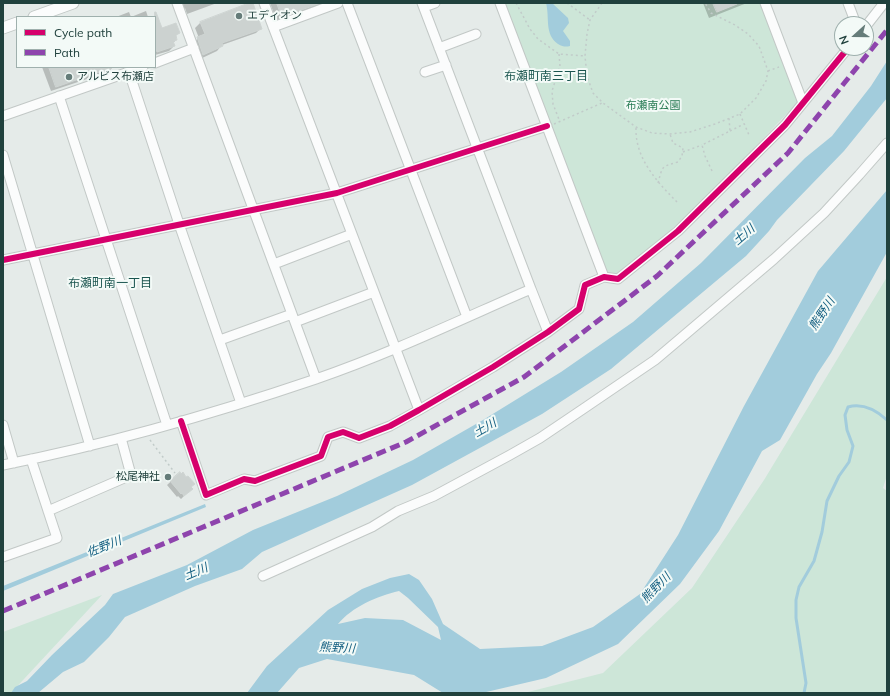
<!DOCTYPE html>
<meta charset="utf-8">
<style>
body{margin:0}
#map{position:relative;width:890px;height:696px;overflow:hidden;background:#e5ebe9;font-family:Mulish,sans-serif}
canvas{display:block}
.frame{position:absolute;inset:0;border:4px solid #20413d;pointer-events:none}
.legend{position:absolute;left:16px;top:16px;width:140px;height:52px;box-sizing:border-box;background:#f3faf7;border:1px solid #9fb0ad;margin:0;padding:5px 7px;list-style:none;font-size:12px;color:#20413d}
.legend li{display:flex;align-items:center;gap:8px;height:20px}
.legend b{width:20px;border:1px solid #9fb0ad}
.north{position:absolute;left:834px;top:16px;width:40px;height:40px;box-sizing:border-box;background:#f3faf7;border:1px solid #9fb0ad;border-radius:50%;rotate:249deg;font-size:11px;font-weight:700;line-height:16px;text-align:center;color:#20413d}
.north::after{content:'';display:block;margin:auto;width:14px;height:18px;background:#657c79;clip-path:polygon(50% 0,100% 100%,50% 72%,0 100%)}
</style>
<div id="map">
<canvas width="890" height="696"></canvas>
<div class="frame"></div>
<ul class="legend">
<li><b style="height:5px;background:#d6006c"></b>Cycle path</li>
<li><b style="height:5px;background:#8e44ad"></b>Path</li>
</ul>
<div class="north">N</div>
</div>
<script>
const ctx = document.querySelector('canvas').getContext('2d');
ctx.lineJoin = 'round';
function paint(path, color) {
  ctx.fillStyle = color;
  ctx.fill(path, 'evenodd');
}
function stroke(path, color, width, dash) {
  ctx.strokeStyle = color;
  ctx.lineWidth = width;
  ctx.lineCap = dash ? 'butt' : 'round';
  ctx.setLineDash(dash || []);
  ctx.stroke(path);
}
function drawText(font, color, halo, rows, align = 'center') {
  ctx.font = font + ' Mulish,"Noto Sans JP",sans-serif';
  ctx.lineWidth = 4;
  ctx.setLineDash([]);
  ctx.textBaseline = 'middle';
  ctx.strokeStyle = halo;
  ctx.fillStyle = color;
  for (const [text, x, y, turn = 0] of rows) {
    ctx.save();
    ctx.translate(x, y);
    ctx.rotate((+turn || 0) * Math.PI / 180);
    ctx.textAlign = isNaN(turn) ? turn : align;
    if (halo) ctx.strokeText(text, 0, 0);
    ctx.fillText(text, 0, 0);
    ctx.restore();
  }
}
const green = new Path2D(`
 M505,3H760L798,102L711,193L659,241L618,276L610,275L606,272Z
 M887,277V475L883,488L887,491V693H524L603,673L692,588L764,480Z
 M102,595L11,693H3V632Z`);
const water = new Path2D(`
 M546,3H552L568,18L569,23L563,31L570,41V46C566,47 563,47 558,44C544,34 550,18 546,3Z
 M887,61V98L844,151L777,220L769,231L746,256L611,369L542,414L412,485L262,552L242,569L195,586L125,617L109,637L84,662L63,672L38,693H11L15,687L27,681L52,655L105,605L113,594L187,565L253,530L337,496L413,460L483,420L561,372L633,322L701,263L805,158L832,136L871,86Z
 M887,190V252L831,353L817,374L780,440L762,451L719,531L680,584L618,644L546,678L482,693H443L414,675L327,659L299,668L277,693H247L267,666L328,610L362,589L390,578L409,574L419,580L432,599L443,624L480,649L542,646L593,627L640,594L678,535L744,406L818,271ZM399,591L408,598L438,627L441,640L403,620L365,618L338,624C352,607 377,596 399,591Z
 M205,504L206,507L3,591V586Z`);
const shadow = new Path2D(`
 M182,3H217L187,14L185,8L179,10Z
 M252,3L261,28L256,33L222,45L217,51L198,60L192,43L199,38L195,28L200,23Z
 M270,3H322L318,7L277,22Z
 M703,3H747L709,18Z
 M146,11L148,17H116L129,12L131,17Z
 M155,27L179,33L175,36L176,40L173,43L174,46L169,51L155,55Z
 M42,67H113L108,72L51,91Z
 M180,473L191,489L181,499L178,496L177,497L167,485Z`);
const stream = new Path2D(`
 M804,693L806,683L796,618V600L799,587L814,561L822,532L827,501L839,476L849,462L853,446L847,430L845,415L848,407C862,403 876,410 887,420`);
const building = new Path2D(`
 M249,3H253L262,29L222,43L223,46L203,55L197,37L205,34L200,22Z
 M277,3H321L282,17Z
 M713,3H737V4L717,12Z
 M155,12H156L162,28L176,23L180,33L176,35L177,40L173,41L175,46L157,52L155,47Z
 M49,67H111V68L56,87Z
 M180,472L181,474L183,472L186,477L188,476L195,484L191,487L193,489L184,496L182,493L181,494L170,481Z`);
const path = new Path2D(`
 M516,3L530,29L538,39L559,54L585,56
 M567,3L590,20
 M602,3L590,20L587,34L585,56L587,76L593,93L603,103L636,127L652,133L670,134L690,132L715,124L740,114L756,98L766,81L768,71L759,46L748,34L735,25L711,13L705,3
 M559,54L560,66L552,91L553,104L560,122
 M768,71L779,67
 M740,114L749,135
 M554,124L602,103
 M636,128C635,159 658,183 679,204
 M730,131L744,124
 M683,152L702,145
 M712,171L705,156L702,145L730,131L729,118
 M658,183C663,165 661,167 678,162L682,156L683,148L673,143L670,134
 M150,440L175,473`);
const minor = new Path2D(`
 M177,3L316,379
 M264,3L419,410
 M347,3L467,317
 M422,3L531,289
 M500,3L604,277
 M765,3L803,103
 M848,3L856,24
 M424,7L435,3
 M866,26L884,3
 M273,27L338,3
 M439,48L476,34
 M155,63L194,48
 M129,72L179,224L241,403
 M425,72L446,65
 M59,96L167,425
 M3,116L143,67
 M3,155L90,446
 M3,260L337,193L547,126
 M274,264L352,234
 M295,322L374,292
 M220,340L292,314
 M181,421L206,495L244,479L255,481L321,456L328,437L343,432L359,438L390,426L419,410L493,367L548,332L579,309L585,285L604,277L618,279L678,231L785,125L848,48
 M3,425L14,463
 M3,465C109,444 213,414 316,379C389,354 460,320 531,289L548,332
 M48,511L131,475L121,438
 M3,557L57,538L31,459
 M263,576L372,527L398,511L434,496L510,455L540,438L583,409L655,360L681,338L774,259L824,213L859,175L887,143`);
const tertiary = new Path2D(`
 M34,17L73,3
 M3,28L17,23`);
const quiet = new Path2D(`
 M3,611L406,442L524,377L657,276L788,153L887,30`);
const cycleway = new Path2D(`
 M3,260L337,193L547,126
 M181,421L206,495L244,479L255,481L321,456L328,437L343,432L359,438L390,426L419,410L493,367L548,332L579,309L585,285L604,277L618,279L678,231L785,125L848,48`);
const markers = [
 [239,16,4,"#657c79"],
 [69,77,4,"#657c79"],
 [168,477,4,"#657c79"]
];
const poiNames = [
 ["エディオン",247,16],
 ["アルビス布瀬店",77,77],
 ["松尾神社",160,477,"right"]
];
const parkNames = [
 ["布瀬南公園",653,106]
];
const neighbourhoodNames = [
 ["布瀬町南三丁目",546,76],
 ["布瀬町南一丁目",110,283]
];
const waterNames = [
 ["土川",744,235,-41],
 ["熊野川",822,314,-56],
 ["土川",485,428,-30],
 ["佐野川",104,547,-22],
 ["土川",196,572,-23],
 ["熊野川",656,588,-46],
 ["熊野川",337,648,3]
];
paint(green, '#cde6d8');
paint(water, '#a2ccdc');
paint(shadow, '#0003');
stroke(stream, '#a2ccdc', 3);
paint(building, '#ccd2d0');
stroke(building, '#ced4d2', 1);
stroke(minor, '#c2c8c6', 11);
stroke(tertiary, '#c2c8c6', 13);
stroke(path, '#c1cbc9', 1.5, [2, 3]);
stroke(minor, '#fbfcfc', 9);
stroke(tertiary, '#fbfcfc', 11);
stroke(quiet, '#8e44ad', 5, [10, 5]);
stroke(cycleway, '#d6006c', 6);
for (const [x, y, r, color] of markers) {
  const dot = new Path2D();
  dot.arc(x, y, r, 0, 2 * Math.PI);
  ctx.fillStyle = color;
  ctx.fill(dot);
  stroke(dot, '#f3faf7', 1.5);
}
drawText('11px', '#20413d', '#f3faf7', poiNames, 'left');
drawText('11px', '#277b53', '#f3faf7', parkNames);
drawText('12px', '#1a554f', '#f3faf7', neighbourhoodNames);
drawText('italic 12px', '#156082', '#f3faf7', waterNames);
</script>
